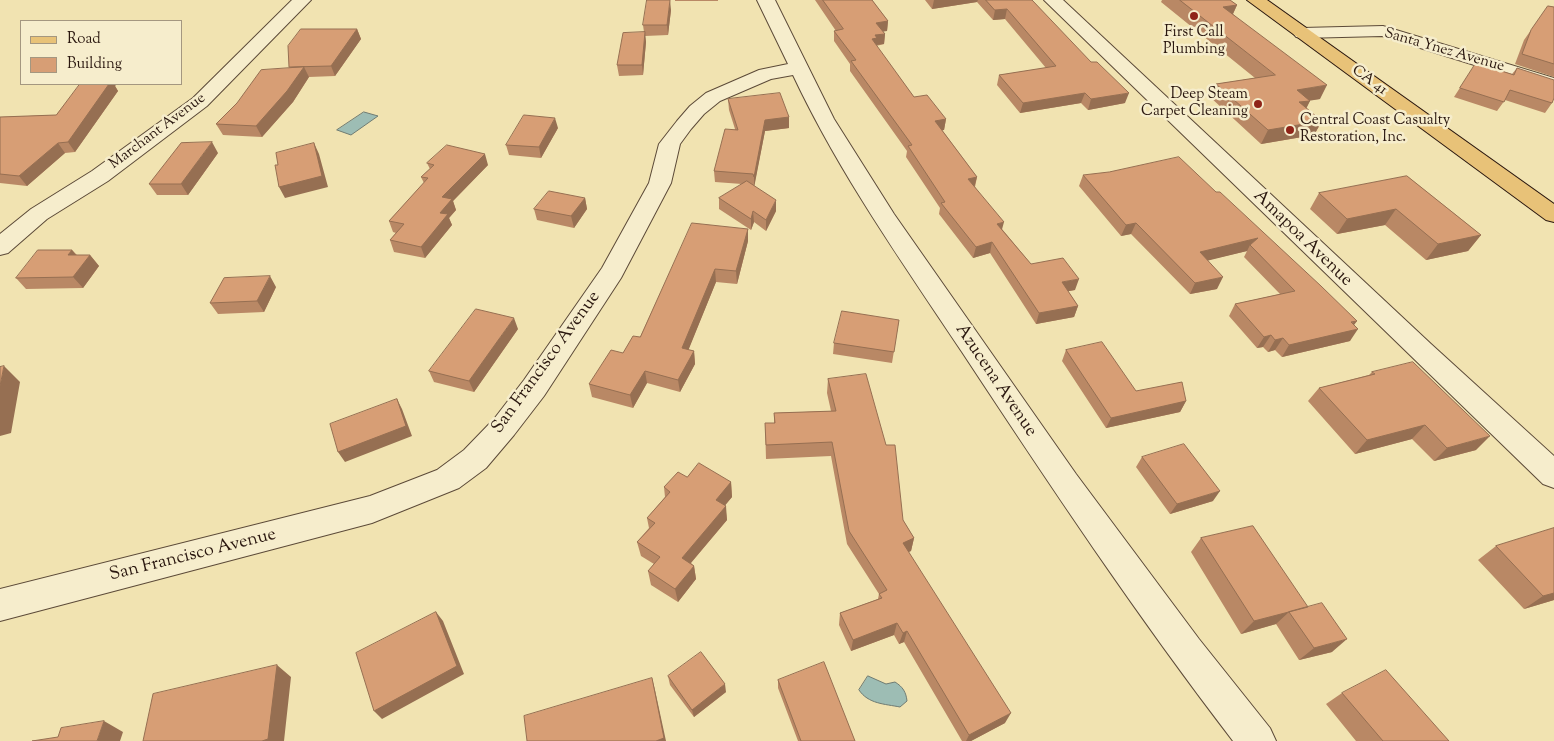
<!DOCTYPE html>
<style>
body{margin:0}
#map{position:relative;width:1554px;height:741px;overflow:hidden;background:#f1e3b1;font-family:"Sorts Mill Goudy",serif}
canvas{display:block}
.legend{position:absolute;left:20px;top:20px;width:162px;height:65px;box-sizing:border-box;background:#f6edcc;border:1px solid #a49780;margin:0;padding:6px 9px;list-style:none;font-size:15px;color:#2a170f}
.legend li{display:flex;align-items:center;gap:10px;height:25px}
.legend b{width:25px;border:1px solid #a49780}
</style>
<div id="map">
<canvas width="1554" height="741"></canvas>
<ul class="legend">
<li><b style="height:6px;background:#e8c278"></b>Road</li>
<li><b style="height:14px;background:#d79e75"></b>Building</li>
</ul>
</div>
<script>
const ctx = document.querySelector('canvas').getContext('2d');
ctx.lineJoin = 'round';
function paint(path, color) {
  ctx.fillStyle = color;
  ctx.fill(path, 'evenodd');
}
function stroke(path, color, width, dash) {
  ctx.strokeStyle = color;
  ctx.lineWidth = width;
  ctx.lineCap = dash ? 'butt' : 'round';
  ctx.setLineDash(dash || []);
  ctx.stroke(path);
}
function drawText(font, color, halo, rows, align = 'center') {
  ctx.font = font + ' "Sorts Mill Goudy",serif';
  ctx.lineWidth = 5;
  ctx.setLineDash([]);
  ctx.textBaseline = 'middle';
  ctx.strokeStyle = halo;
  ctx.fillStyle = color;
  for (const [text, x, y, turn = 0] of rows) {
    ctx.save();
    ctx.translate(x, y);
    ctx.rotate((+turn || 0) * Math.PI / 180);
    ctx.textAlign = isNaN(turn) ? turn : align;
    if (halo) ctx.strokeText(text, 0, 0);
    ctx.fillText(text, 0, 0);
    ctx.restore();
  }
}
const water = new Path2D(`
 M364,112L378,116L351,135L337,130Z
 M868,676L886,684L895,682C903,687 906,692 907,701L900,707C885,704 868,704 859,690Z`);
const minor = new Path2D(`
 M292,0H311L207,106L108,181L47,219L8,253L0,255V234L31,209L92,171L193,98Z
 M757,0H775L834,119L894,214L1076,474L1199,639L1270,728L1276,741H1233C1137,616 1049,484 962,352C902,262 839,173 793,75L771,79L720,101L704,114L691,129L680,144L671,183L621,278L544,396L514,435L486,468L459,488L372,523L0,621V589L370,496L437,470L464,450L494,419L524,380L602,268L649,183L659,144L677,121L690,106L706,93L759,70L788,64Z
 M1044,0H1063L1431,344L1554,456V488L1543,484Z
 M1383,26L1554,78V90L1382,36L1302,38L1296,37L1293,33L1296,29L1302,28Z`);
const primary = new Path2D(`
 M1247,0H1267L1554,204V222L1546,220Z`);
const wall = new Path2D(`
 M675,0H718V1H675Z
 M815,0H872L888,21L887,31H883L885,34L884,44L876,46L914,97L946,119L944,130H942L977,177L975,187L1002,229L1031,264L1075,290L1068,291L1078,306L1074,317L1036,324L990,253L973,258L939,214L940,208L906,157L907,151L850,71V64L834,41V31H836Z
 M925,0H1032L1125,103L1088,110L1081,103L1020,113L997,85L999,75L1046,68L1005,19L993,20L977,2L932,9Z
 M1162,0H1230L1237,5L1233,14L1320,99L1310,100L1306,108L1322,121L1314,135L1261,144L1210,97L1216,84L1255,78L1161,2Z
 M1548,6L1554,7V77L1515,64L1524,40Z
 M671,10L668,35L645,36L646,42L643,75L619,76L617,65L644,32L643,25Z
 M357,29L361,39L335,76L309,77L293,102L262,137L223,135L216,124L289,68Z
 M1476,63L1512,74L1517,68L1552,103L1545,113L1505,100L1497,111L1454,97Z
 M115,86L118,91L75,152L65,153L27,186L0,183V117L56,115Z
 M728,99L789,117V128L765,131L754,186L776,211L766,231L754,222L751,230L719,209V198L742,184L715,182L714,171L735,129L729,110Z
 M558,128L541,158L509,155L506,145Z
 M218,153L188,195H157L149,184Z
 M427,163L488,165L453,201L456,210L449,218L452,225L425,258L394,252L390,240L396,233L393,232L389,221L424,183L421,177L430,169Z
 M1083,175L1216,192L1357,321L1354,325L1350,341L1282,357L1275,350L1268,352L1263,347L1257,348L1229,316L1235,304L1280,294L1244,257L1247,251L1208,260L1217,289L1190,294L1131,234L1121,236L1079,186Z
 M1407,176L1481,235L1468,251L1426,260L1385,225L1337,234L1310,209L1319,193Z
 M585,198L587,209L574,228L537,220L534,209Z
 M748,229V241L737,284L716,282L688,350L694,351L695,364L680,392L647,383L633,408L592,397L589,384L640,337Z
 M72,250L77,255H90L99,266L83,288L26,289L16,278Z
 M276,287L264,312L218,314L210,303Z
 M899,320L892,363L833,354L834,343Z
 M518,329L474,392L434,382L429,371Z
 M1066,350L1136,391L1186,401L1180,412L1106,428L1062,361Z
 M1372,372L1476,450L1434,461L1412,439L1355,454L1308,401L1319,388L1369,375Z
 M828,379L903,520L914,538L911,551L908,552L1005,723L971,741H962L904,642L899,644L894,635L851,651L839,625L840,613L878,599L879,594L847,544L831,456L766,459L765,423H774V413L831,411L827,393Z
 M1142,457L1213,501L1170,514L1136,467Z
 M687,477L731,482L732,497L725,505L727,520L691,563L694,566L696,579L678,602L651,585L648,571L654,564L641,556L637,542L649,528L647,518L665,497L664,487Z
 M1253,526L1332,652L1299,660L1276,624L1241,634L1191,552L1201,538Z
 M1554,528V600L1524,609L1478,560L1496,546Z
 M668,676L726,692L694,717L670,685Z
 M778,680L855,741H798L778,688Z
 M1342,693L1449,741H1356L1326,704Z`);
const shadedWall = new Path2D(`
 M670,0L671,10L668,35L667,25Z
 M934,0H978L977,2L932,9Z
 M1237,5L1231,18L1223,7Z
 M1007,9L1005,19L993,20L995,10Z
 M888,21L887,31L875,33L876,23Z
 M357,29L361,39L335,76L331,66Z
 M645,32L646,42L643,75L642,65Z
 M885,34L884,44L876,45L872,39L875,35Z
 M304,67L309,77L293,102L262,137L256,126Z
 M107,84H117L115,86L118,91L75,152L68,142Z
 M1327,85L1320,99L1290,104L1297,90Z
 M1085,93L1081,103L1020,113L1023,103Z
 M1129,93L1125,103L1088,110L1091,99Z
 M1310,101L1303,115L1299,102Z
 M789,117V128L765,131L754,188V177L765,120Z
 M555,118L558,128L541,158L539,147Z
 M946,119L944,130L933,132L935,121Z
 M1322,121L1314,135L1261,144L1268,130Z
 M212,142L218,153L188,195L181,184Z
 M58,143L65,153L27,186L19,176Z
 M314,143L319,154L328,187L285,198L279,187Z
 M485,154L488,165L453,201L456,210L449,218L452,225L425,258L421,247L442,197Z
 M977,177L974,188L968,179Z
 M585,198L587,209L574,228L571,216Z
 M776,200V211L766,231V220Z
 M1396,209L1385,225L1337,234L1347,219Z
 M753,211L754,222L751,230V219Z
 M1004,222L1001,233L997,224Z
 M1136,223L1131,234L1121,236L1126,225Z
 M748,229V241L737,284L736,271Z
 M1481,235L1468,251L1426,260L1438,244Z
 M1258,238L1250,245L1247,251L1194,264L1200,252Z
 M992,242L990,253L973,258L976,247Z
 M72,250L81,261L68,255Z
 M90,255L99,266L83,288L73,277Z
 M715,269L716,282L684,361L682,348Z
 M270,276L276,287L264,312L257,301Z
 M1223,277L1217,289L1190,294L1195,283Z
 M1079,279L1075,290L1058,293L1062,282Z
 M1078,306L1074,317L1036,324L1039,313Z
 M514,318L518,329L474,392L469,381Z
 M1357,321L1349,331L1358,329L1350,341L1282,357L1289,345Z
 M1271,335L1263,347L1257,348L1264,337Z
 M1283,338L1275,350L1268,352L1275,340Z
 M694,351L695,364L680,392L678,380Z
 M4,366L20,382L11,433L0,436V386Z
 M645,371L647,383L633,408L630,395Z
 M397,399L402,409L412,436L345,462L338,452Z
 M1186,401L1180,412L1106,428L1111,418Z
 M1425,425L1412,439L1355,454L1367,440Z
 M1490,436L1476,450L1434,461L1447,448Z
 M731,482L732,497L718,514L716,500Z
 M1220,491L1213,501L1170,514L1177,504Z
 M726,506L727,520L684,571L682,558Z
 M914,538L911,551L900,556L903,543Z
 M694,566L696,579L678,602L675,589Z
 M1554,593V600L1524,609L1543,596Z
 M436,612L443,621L464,674L382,719L374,711Z
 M1289,612L1276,624L1241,634L1254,621Z
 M897,623L894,635L851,651L853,640Z
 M907,631L904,642L899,644L903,633Z
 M1347,639L1332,652L1299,660L1314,648Z
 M277,665L291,677L284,741H262Z
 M652,678L655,690L666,741H656Z
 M725,684L726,692L694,717L692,710Z
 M1011,713L1005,723L971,741H966L969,735Z
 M104,721L123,732L120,741H97Z`);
const building = new Path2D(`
 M647,0H670L667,25H643Z
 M823,0H872L888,21L876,23L885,34L875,35L877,38L872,39L914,97L927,95L946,119L935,121L977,177L968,179L1004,222L997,224L1031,264L1063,258L1079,279L1062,282L1078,306L1039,313L992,242L976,247L941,203L945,202L908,146L912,145L851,61L856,60L834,31L843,29Z
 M986,0H1032L1091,62H1097L1129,93L1091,99L1085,93L1023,103L999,75L1056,66L1007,9L995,10Z
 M1180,0H1230L1237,5L1223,7L1327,85L1297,90L1310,101L1299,102L1322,121L1268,130L1216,84L1275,75Z
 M1548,6L1554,7V64L1522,54L1531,30Z
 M301,29H357L331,66L289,67L288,46Z
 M645,32L642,65H617L623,33Z
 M1476,63L1514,75L1517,68L1554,80V98L1552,103L1510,90L1504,102L1460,88Z
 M304,67L287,91L256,126L216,124L237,103L261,70Z
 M80,84H109L68,142L58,143L19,176L0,174V117L56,115Z
 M780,93L789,117L765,120L754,177L753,174L714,171L725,129L738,130L728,99Z
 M524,115L555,118L539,147L506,145Z
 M212,142L181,184H149L181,143Z
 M314,143L322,176L279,187L275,165H278L276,153Z
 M447,145L485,154L442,197L452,199L440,213L448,214L421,247L390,240L404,224L389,221L428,178L421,177L434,165L427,163Z
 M1179,157L1216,192H1220L1321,286L1357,321L1351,322L1358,329L1289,345L1283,338L1275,340L1271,335L1264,337L1235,304L1295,291L1250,245L1258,238L1200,252L1223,277L1195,283L1136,223L1126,225L1083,175L1109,172Z
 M1407,176L1481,235L1438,244L1396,209L1347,219L1319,193Z
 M747,181L776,200L766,220L753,211L751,219L719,198Z
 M549,191L585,198L571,216L534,209Z
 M692,223L748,229L736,271L715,269L682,348L694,351L678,380L645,371L630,395L589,384L611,350L623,353L633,336L640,337Z
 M38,250H72L68,255H90L73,277L16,278Z
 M270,276L257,301L210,303L224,278Z
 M476,309L514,318L469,381L429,371Z
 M842,311L899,320L894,352L834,343Z
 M1102,342L1136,391L1182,382L1186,401L1111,418L1066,350Z
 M1413,362L1490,436L1447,448L1425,425L1367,440L1319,388L1375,374L1372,372Z
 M4,366L0,386V367Z
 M866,374L886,445H895L903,520L914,538L903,543L1011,713L969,735L907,631L903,633L897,623L853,640L840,613L882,598L879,594L887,590L849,531L832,442L766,445L765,423H775L774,413L836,411L828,379Z
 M397,399L406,426L338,452L330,424Z
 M1184,444L1220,491L1177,504L1142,457Z
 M699,463L731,482L716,500L726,506L682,558L694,566L675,589L648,571L660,557L637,542L655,523L647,518L670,492L664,487L678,472L687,477Z
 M1253,526L1308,607L1254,621L1201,538Z
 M1554,528V593L1543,596L1496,546Z
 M1322,603L1347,639L1314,648L1289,612Z
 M436,612L457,666L374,711L356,653Z
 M701,652L725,684L692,710L668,676Z
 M824,662L855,741H801L778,680Z
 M277,665L268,739L262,741H143L153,694Z
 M1386,670L1449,741H1383L1342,693Z
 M652,678L664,738L656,741H527L524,716Z
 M104,721L97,741H32L58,737L61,728Z`);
const markers = [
 [1194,16,5,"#8f2418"],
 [1258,104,5,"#8f2418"],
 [1290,130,5,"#8f2418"]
];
const farPoinames = [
 ["First Call",1194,33],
 ["Plumbing",1194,50],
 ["Deep Steam",1248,95,"right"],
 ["Carpet Cleaning",1248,112,"right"],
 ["Central Coast Casualty",1300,121,"left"],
 ["Restoration, Inc.",1300,138,"left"]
];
const farStreetnames = [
 ["Santa Ynez Avenue",1444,51,16],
 ["CA 41",1369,81,36],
 ["Marchant Avenue",158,132,-37]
];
const streetNames = [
 ["Amapoa Avenue",1302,239,44],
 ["San Francisco Avenue",547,363,-54],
 ["Azucena Avenue",995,381,56],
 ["San Francisco Avenue",193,556,-14]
];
paint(water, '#9dbdb4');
stroke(water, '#6f7b72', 1);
stroke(minor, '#5c4a38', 2);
stroke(primary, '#2a170f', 2);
paint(minor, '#f6edcc');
paint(primary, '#e8c278');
paint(wall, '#b98865');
paint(shadedWall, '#966f52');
paint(building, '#d79e75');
stroke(building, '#966f52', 1);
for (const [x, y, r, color] of markers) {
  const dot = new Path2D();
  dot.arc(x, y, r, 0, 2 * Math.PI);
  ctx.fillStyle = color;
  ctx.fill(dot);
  stroke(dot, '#f6edcc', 2);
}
drawText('15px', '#2a170f', '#f6edcc', farPoinames);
drawText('15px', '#2a170f', '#f6edcc', farStreetnames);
drawText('18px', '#2a170f', '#f6edcc', streetNames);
</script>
